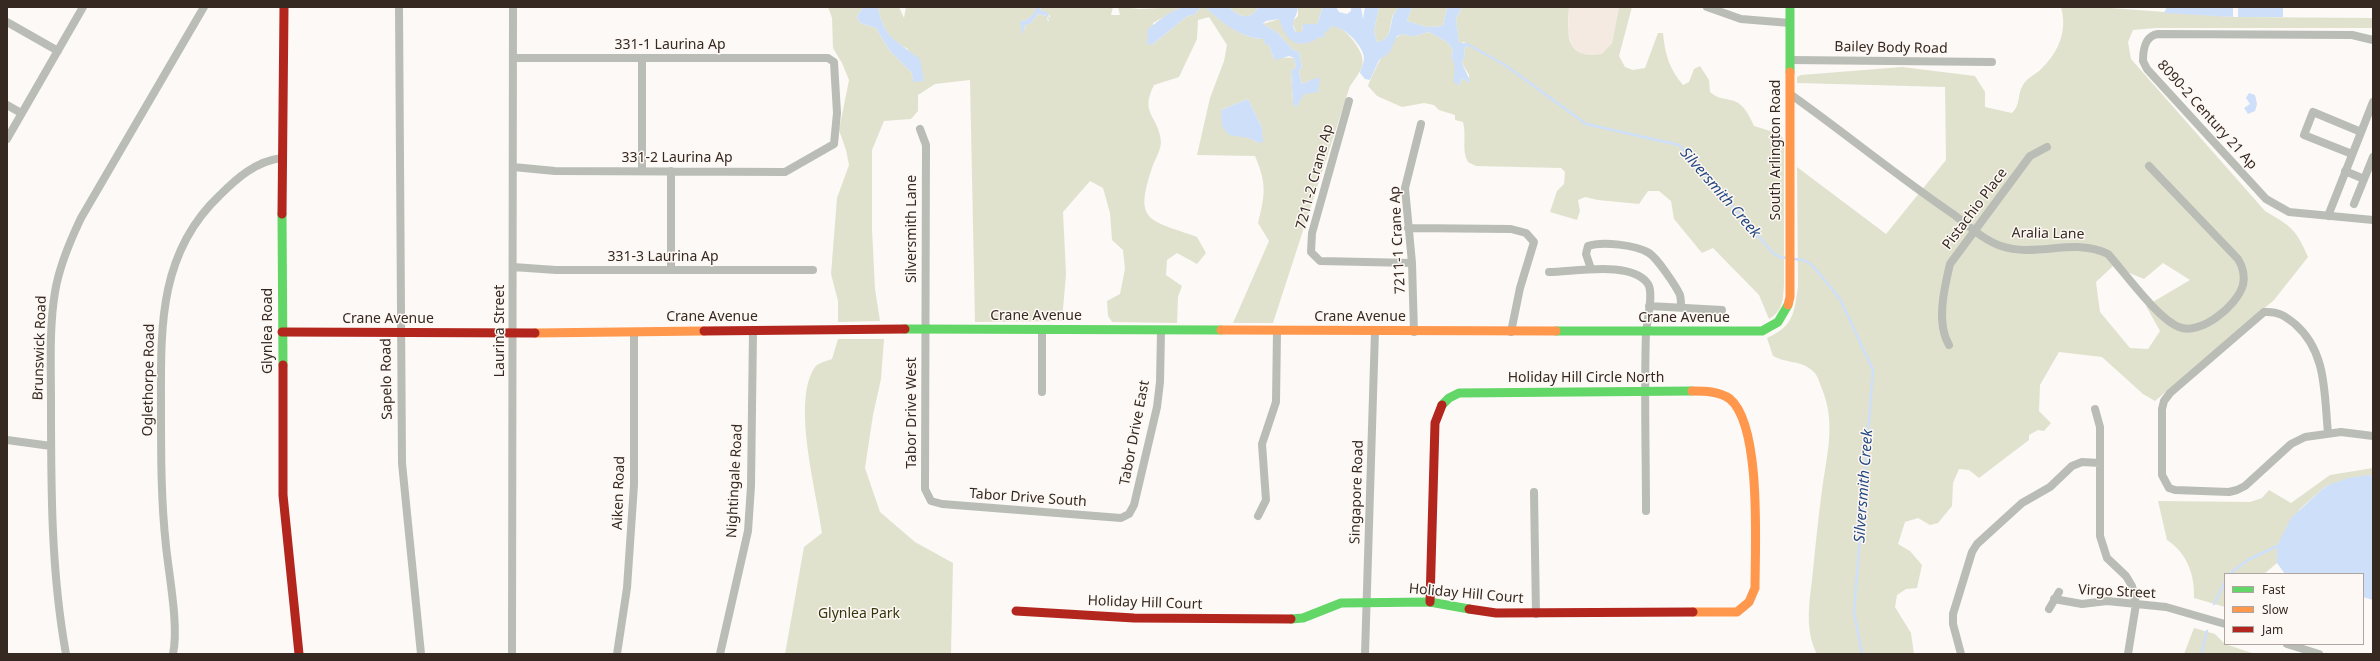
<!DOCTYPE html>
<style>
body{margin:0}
#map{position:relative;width:2380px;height:661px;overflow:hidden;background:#fcf9f6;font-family:"Noto Sans",sans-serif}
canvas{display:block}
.frame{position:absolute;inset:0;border:8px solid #352922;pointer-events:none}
.legend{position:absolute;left:2224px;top:573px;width:140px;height:72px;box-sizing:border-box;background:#fef8f4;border:1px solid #aea5a0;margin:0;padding:5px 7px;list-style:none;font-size:12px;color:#352922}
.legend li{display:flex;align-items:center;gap:8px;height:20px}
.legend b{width:20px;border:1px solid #aea5a0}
</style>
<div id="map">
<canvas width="2380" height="661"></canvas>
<div class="frame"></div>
<ul class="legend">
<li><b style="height:5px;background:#63d668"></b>Fast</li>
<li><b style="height:5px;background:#ff974d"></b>Slow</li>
<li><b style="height:5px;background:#b3261e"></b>Jam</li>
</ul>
</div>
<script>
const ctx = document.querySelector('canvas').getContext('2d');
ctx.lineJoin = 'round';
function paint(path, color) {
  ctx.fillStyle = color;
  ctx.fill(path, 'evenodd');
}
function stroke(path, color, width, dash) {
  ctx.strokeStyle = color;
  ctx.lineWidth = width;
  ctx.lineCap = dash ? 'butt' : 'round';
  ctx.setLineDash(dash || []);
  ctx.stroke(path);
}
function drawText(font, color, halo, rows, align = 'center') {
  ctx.font = font + ' "Noto Sans",sans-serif';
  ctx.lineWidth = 3;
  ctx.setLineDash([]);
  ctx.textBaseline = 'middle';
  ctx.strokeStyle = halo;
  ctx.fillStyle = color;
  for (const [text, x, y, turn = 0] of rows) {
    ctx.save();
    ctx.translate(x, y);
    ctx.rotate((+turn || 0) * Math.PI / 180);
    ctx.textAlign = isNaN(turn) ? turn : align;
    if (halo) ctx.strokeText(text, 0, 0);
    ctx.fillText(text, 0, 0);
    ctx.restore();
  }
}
const industrial = new Path2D(`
 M1569,7H1619L1612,43L1602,55L1590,56L1579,53L1572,46L1568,32Z`);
const green = new Path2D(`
 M828,7H863L857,16L860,23L876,28L889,50L912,73L913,82L908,49C890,41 881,26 878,7H899L904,18L906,7H1035L1037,11L1027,20L1020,21L1024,30L1026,24H1030L1038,14L1047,16L1048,22L1050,16L1041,10L1040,7H1113L1111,15H1120L1118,7L1140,9L1182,7L1153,23L1152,45L1186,17L1195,14L1201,7H1205C1221,21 1242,39 1264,39L1269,45L1273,57L1294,58L1296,67L1291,71L1293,103L1309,81L1302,84L1299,71L1302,67L1299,52L1292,49L1278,33L1263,24L1279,19L1298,43C1315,45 1320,31 1334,25C1344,29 1349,35 1355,43C1368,62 1363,68 1350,86L1273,323H1233L1269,241L1258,223C1265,195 1267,184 1255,156L1197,155L1210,98L1224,61L1227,45L1209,17L1198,20L1197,39L1179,77L1154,85C1139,115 1159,115 1161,142C1161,149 1156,158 1153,165C1133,223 1148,219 1197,237L1206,253L1197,264L1177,253L1167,260L1166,275L1182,286L1178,297L1177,323L1112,322L1108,316L1107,301L1120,294L1125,269L1123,250L1112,240L1110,213L1103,188L1090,181L1063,212L1066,274L1062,321L975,322L970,80L935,84L918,95V111L911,119L884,121L872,150V229L875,289L880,321L838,322V301L831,274L837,198L849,165L846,150L839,130L849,80L842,63L833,48L832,18ZM1248,99L1262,128L1259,143L1249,138L1221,110Z
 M1229,7H1258C1251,22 1237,16 1229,7Z
 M1298,7H1323L1317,24H1303L1302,32H1296L1292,22L1298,16Z
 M1379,7H1398C1397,10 1395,12 1393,15C1389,26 1392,40 1377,42L1374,31Z
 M1412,7H1447L1443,26L1427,27L1407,21Z
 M1462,7H1569C1567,35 1565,60 1602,54L1612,43L1619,7H1632L1619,56L1625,67L1633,70L1645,68L1658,33H1663C1665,54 1669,69 1683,85L1689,82L1694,69L1700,66L1709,80L1710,92C1718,99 1724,98 1734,101C1744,104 1750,117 1754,126L1780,134L1784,140V285C1783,300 1783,311 1769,319L1759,295L1713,248L1702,253L1674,219L1671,201L1659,191H1648L1639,204L1598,200L1585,197L1578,200L1580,211L1577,220L1550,212L1557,191L1564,184L1565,172L1561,168L1476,166L1468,162C1461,150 1467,136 1463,122L1455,120V115L1439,110L1434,105L1424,103L1402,107L1377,96L1368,86C1373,73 1390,35 1404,34C1413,39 1420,34 1429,32L1447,42L1453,50L1451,57L1454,60L1458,85L1460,84L1462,78L1469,83V75L1462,63L1465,55L1464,49L1469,45L1464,42L1459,44L1456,19Z
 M2061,7H2097L2233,17L2373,18V28H2156L2133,30L2128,42L2131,59L2265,211C2291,226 2296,229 2308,257L2274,300L2155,401L2143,394L2102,357L2059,352L2040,385L2039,411L2051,423L2044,431L2038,430L2029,435V440L1979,478L1969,470L1959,469L1953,483L1952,506L1938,523L1930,525L1918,518L1905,522L1898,544L1910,551L1922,565L1917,588L1906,589L1897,595L1895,607L1911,633L1914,654H1817C1805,631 1809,605 1812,580C1815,550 1818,520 1822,490C1827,454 1836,423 1822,389C1820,384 1818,376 1814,372C1802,360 1788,364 1773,356L1767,338C1793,326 1794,315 1798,287L1797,167L1886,234L1946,160L1945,87L1797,83V77L1801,75L1902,67L1975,76L1985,92V107L2012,113C2021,105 2017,94 2023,85C2026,79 2034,75 2039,71C2058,54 2068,31 2061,7ZM2163,263L2190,280L2146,306L2160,331L2148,349L2130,348L2100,312L2096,282L2113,266L2144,279Z
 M838,339H884L881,379L873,415L865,468L880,512L915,542L953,563L951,654H785L804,547L822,533C817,493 791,401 815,367C818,363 827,361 832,359Z
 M2373,468V477L2369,475L2326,486L2300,509L2277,546V563L2264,574H2225V607L2194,598C2195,575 2187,553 2167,540L2158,501L2250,502L2262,498L2269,490L2291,503L2330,475Z
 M2194,628L2215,634L2225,644L2255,654H2184Z`);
const water = new Path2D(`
 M863,7H878C884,39 897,41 920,59L924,81L913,82L912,73L889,50L876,28L860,23L857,16Z
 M1035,7H1040L1041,10L1048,13L1050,23L1047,16L1038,14L1030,24H1026L1022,35L1020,21L1027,20L1036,11Z
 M1182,7H1201L1195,14L1186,17L1152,45L1147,44L1148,29L1166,15Z
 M1205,7H1229C1237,16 1251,22 1258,7H1298C1297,18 1289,22 1296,32H1302L1303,24H1317L1323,7H1336L1339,12L1347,14L1351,11V7H1361L1363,19L1365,7H1379L1374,31L1377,42C1391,40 1390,27 1393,16C1394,13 1397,10 1398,7H1412L1407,21L1427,27L1443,26L1447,7H1462L1456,19L1459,43H1468L1469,45L1464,49L1465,55L1462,63L1470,81L1469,83L1462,78L1460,84L1458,85L1453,81C1455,73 1456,63 1451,57L1453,50L1447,42L1429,32C1420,34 1413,39 1404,34L1397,36L1390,52L1379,60L1370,80L1365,79L1360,73C1361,68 1364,62 1364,58C1364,46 1341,23 1330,27L1329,30L1325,32L1324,38L1320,37C1298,51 1286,42 1279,19L1266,21L1263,24L1278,33L1292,49L1299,52L1302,67L1299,71L1302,84L1316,78H1320L1318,92L1304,94L1296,108L1293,103L1291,71L1296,67L1294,58L1289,56L1276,60L1273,57L1269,45L1265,44L1264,39C1242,39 1221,22 1205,7Z
 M2167,7H2233V17L2164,13Z
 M2238,7H2283V17H2238Z
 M2249,93L2255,95L2257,104L2255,111L2248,114L2244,108L2250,104L2246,98Z
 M1248,99L1262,128L1263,142L1259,143L1249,138L1229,135L1222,126L1221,110Z
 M2369,475L2373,477V600L2363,597V574H2285L2277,563V546L2291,518L2326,486L2348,478Z`);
const stream = new Path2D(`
 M1469,45L1505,65L1586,124L1679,145L1773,253L1780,257L1787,258
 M1794,259L1804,260L1812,265L1840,299L1873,370L1854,612L1862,654
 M2229,574L2248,560L2277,546
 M2214,604L2225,582
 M2201,654L2207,631`);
const street = new Path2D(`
 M399,7L402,463L421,654
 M1707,7L1741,19L1790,23
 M7,22L58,51
 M2373,40L2352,35L2158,34C2145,36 2143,49 2143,61L2147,69L2266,199L2289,212L2373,220
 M513,58H828L834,62L837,113L834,144L785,172L555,171L513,167
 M1790,60L1992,62
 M1790,94C1845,133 1897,176 1953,214C1968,225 1983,240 2001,246C2036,258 2075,237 2108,254C2125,273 2157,318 2179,327C2200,336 2237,306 2243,285C2245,276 2243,267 2238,259L2149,166
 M1349,101L1312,233L1311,252L1320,261L1412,263
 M7,105L21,113
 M920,129L926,145L925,489L931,501L942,504L1121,518L1129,514L1134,505L1157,407L1160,382L1161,331
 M7,139L83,7
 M2352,154L2304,135L2313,112L2361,132
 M642,171V58
 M2345,171L2364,179
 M2354,204L2373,157
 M2328,216L2373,102
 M1408,228L1511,229L1526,233L1534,242L1520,288L1511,332
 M513,267L556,270H813
 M1591,269L1586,254L1588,246C1602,241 1636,245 1649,253C1657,258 1676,286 1680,295C1681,299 1681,304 1681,307
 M671,270V171
 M1549,272C1574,272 1632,260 1648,284C1654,293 1647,321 1646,332C1644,391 1646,452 1646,511
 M1649,306L1722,310
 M1042,331V392
 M1414,332L1412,263L1405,188L1421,124
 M1949,345C1936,323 1944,289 1950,264L2030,156L2047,147
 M2095,409L2100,427V536L2107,558L2126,576L2132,586L2136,604L2128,654
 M2328,433C2324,393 2327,352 2295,324C2285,316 2278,311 2264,312L2170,393L2164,401L2162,409V475L2169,488L2175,490L2229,492L2237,490L2245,486L2291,444L2305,437L2341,432L2373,436
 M7,440L51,446
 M1534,492L1536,614
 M1258,516L1266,500L1262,444L1276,402L1277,331
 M2054,599L2082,604L2107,601L2166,607L2225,624
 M2049,609L2059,592
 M2287,644L2319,654
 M66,654C51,572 51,487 51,404C51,367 49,328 55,292C59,267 70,241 81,218L204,7
 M173,654C179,626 169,576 166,546C161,501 161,456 161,410C161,332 157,255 219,196C237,178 256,161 282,158
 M512,654L513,7
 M617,654L627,588L634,485V332
 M720,654L748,531L751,486L753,331
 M1365,654L1375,331
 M1961,654L1953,624V614L1972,552L1977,544L2022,503L2050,487L2072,466L2082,462L2100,463`);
const fast = new Path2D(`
 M1790,7V72
 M282,214L283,365
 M905,329L1221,330
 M1556,331H1762L1778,322L1788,305
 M1442,405L1449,398L1459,393L1692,391
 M1291,619L1303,618L1341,603L1430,602L1469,609`);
const slow = new Path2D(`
 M1788,305L1790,297V72
 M1221,330L1556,331
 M535,333L704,331
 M1692,391C1704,391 1719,391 1730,399C1762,426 1755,548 1755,588L1749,602L1737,612H1693`);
const jam = new Path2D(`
 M282,214L284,7
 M704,331L905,329
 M282,332L535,333
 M283,365V495L299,654
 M1430,602L1435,423L1442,405
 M1469,609L1496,613L1693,612
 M1016,611L1134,618L1291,619`);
const streetNames = [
 ["331-1 Laurina Ap",670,45],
 ["Bailey Body Road",1891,48,1],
 ["8090-2 Century 21 Ap",2207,115,48],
 ["South Arlington Road",1776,150,-90],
 ["331-2 Laurina Ap",677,158],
 ["7211-2 Crane Ap",1315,177,-75],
 ["Pistachio Place",1975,209,-53],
 ["Silversmith Lane",912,229,-90],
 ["Aralia Lane",2048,234,1],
 ["7211-1 Crane Ap",1398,240,-93],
 ["331-3 Laurina Ap",663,257],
 ["Crane Avenue",1036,316],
 ["Crane Avenue",712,317],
 ["Crane Avenue",1360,317],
 ["Crane Avenue",1684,318],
 ["Crane Avenue",388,319],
 ["Glynlea Road",268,331,-90],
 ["Laurina Street",500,331,-90],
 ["Brunswick Road",40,348,-88],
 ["Holiday Hill Circle North",1586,378],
 ["Sapelo Road",387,379,-91],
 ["Oglethorpe Road",149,380,-89],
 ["Tabor Drive West",912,413,-90],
 ["Tabor Drive East",1135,433,-79],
 ["Nightingale Road",735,481,-87],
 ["Singapore Road",1357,492,-88],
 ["Aiken Road",619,493,-88],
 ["Tabor Drive South",1028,498,4],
 ["Virgo Street",2117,592,3],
 ["Holiday Hill Court",1466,594,5],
 ["Holiday Hill Court",1145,603,2]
];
const parkNames = [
 ["Glynlea Park",859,614]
];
const waterNames = [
 ["Silversmith Creek",1720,193,49],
 ["Silversmith Creek",1864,486,-86]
];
paint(industrial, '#f4eae2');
paint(green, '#e1e2ce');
paint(water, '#cedffa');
stroke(stream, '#cedffa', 2.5);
stroke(street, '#b9bdb6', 8);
stroke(fast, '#63d668', 9);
stroke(slow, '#ff974d', 9);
stroke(jam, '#b3261e', 9);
drawText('14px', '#352922', '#fef8f4', streetNames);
drawText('14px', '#33370a', '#fef8f4', parkNames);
drawText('italic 15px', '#244982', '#fef8f4', waterNames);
</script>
